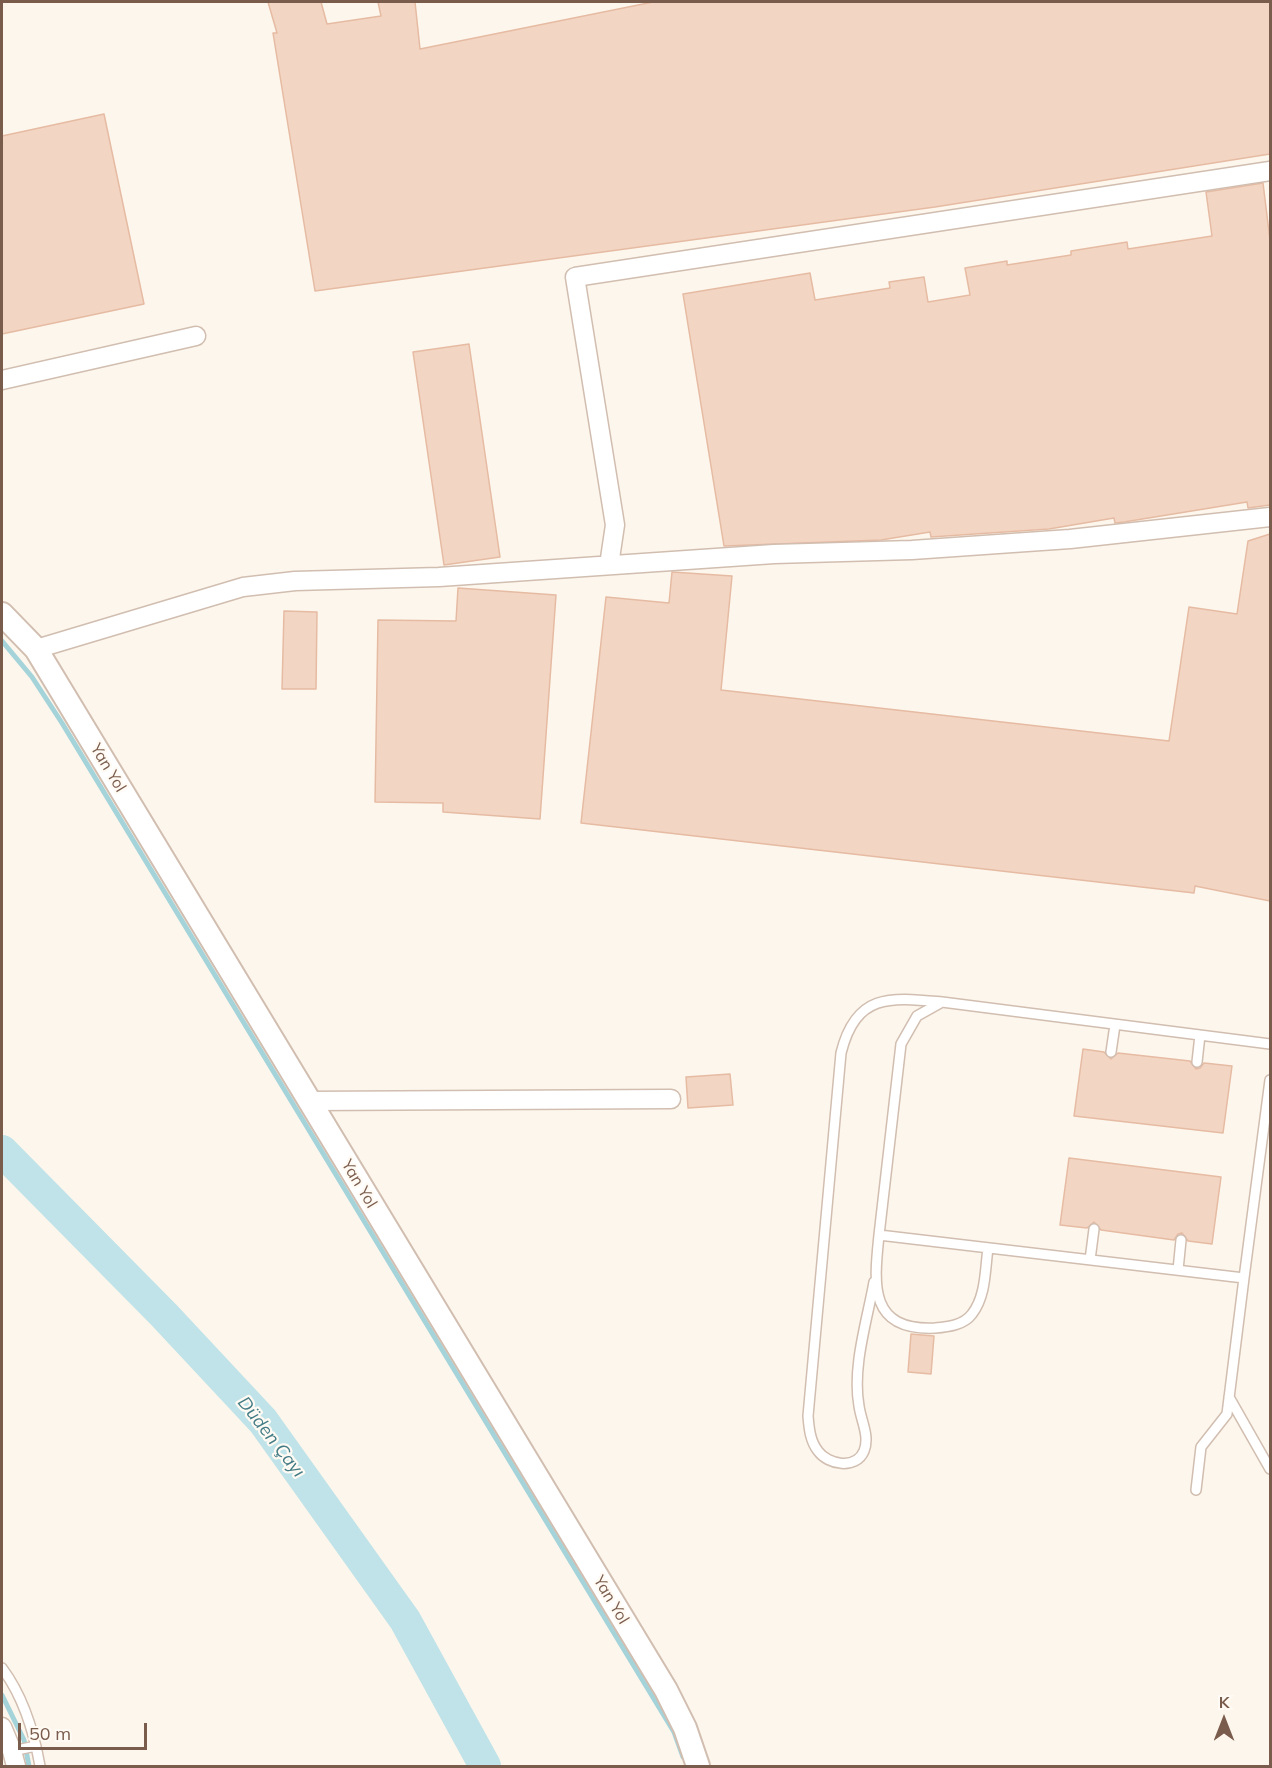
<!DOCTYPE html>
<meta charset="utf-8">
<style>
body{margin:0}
#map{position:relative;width:1272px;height:1768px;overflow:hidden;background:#fdf6ec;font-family:Mulish,sans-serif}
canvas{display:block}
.frame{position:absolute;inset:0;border:3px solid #7a5c4d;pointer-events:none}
.north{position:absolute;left:1194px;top:1690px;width:60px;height:60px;-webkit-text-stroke:4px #fffaf3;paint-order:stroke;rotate:0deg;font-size:16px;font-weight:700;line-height:24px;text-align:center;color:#7a5c4d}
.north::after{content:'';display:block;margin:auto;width:21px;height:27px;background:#7a5c4d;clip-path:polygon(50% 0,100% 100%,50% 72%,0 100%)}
.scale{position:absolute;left:18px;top:1723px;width:129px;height:27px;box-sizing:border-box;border:3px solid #7a5c4d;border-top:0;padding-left:8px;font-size:18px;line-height:21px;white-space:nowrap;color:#7a5c4d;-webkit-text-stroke:4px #fffaf3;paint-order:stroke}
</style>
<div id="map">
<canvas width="1272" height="1768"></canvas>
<div class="frame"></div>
<div class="north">K</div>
<div class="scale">50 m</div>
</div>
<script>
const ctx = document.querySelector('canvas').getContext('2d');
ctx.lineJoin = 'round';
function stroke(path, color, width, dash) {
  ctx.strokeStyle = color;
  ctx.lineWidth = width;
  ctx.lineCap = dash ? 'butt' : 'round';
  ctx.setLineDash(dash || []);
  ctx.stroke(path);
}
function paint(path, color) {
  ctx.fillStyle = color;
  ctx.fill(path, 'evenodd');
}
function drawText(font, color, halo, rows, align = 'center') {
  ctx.font = font + ' Mulish,sans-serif';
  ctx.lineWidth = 4.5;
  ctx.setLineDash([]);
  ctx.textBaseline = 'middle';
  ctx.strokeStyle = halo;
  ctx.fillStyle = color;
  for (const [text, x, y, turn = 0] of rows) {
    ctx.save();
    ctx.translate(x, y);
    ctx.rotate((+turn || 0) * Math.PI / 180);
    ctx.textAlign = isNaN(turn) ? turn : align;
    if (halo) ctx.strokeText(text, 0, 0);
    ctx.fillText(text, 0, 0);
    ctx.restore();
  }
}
const stream = new Path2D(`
 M2,641L32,677L62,723L674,1732L683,1757
 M2,1695L24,1740L29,1766`);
const river = new Path2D(`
 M2,1151L164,1315L263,1421L405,1620L485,1766`);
const building = new Path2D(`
 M268,2H321L327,24L381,16L378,2H415L420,49L653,2H1270V154L935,207L315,291L273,33H277Z
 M104,114L144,304L2,334V136Z
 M1263,183L1270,240V505L1248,508L1247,502L1124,522L1115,523L1114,518L1049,529L931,537L930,532L881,540L724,546L683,294L810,273L815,300L890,288L889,282L924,277L928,302L970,295L965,268L1007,261V265L1071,255V251L1127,242L1128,249L1212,236L1206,192Z
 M469,344L500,557L444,565L413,352Z
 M1270,534V901L1195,886L1194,893L581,823L606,597L669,603L672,572L732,576L721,690L1169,741L1189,607L1237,614L1248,541Z
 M458,588L556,595L540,819L443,812V803L375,802L378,620L456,621Z
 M284,611L317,612L316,689H282Z
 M1083,1049L1104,1052L1111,1059L1118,1053L1190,1061L1196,1069L1200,1068L1204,1063L1232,1066L1223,1133L1074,1116Z
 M730,1074L733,1105L688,1108L686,1077Z
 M1069,1158L1221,1177L1212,1244L1188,1241L1182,1233L1178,1234L1174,1240L1101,1230L1094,1222L1087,1228L1060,1225Z
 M911,1334L934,1336L931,1374L908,1372Z`);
const service = new Path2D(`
 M1270,1044L942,1002L917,1016L901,1044L879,1235L1244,1278L1270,1080
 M1111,1052L1115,1025
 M1197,1062L1200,1035
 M879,1235C874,1284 868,1331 935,1328C948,1327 964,1325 972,1314C986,1296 985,1270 988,1248
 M1090,1260L1094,1229
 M1178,1270L1181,1240
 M874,1282C867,1321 852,1367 859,1406C861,1421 870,1436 864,1451C856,1470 828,1465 818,1451C810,1441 809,1428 808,1416L841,1053C856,993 890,997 942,1002
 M1229,1397L1270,1469
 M1196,1490L1201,1447L1227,1414L1244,1278
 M2,1668C23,1696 34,1732 40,1766
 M12,1751L36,1746`);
const minor = new Path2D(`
 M2,380L196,336
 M609,565L615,525L575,277L1270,171
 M36,649L243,587L295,581L439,577L774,554L912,550L1070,539L1270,517
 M308,1101L671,1099
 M2,1727L12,1751L16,1766`);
const tertiary = new Path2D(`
 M2,614L36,649L666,1690L685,1728L698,1766`);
const streetNames = [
 ["Yan Yol",108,768,59],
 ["Yan Yol",359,1184,59],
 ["Yan Yol",611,1600,59]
];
const waterNames = [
 ["Düden Çayı",271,1437,52]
];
stroke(stream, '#a5d3da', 5);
stroke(river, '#bfe3e8', 32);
paint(building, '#f3d5c3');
stroke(building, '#e6bba3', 1.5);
stroke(service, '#d1beb0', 12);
stroke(minor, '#d1beb0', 21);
stroke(tertiary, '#d1beb0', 26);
stroke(service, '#fff', 9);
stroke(minor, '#fff', 18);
stroke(tertiary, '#fff', 22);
drawText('16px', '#7a5c4d', '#fffaf3', streetNames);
drawText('italic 18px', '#437c86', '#fffaf3', waterNames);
</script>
